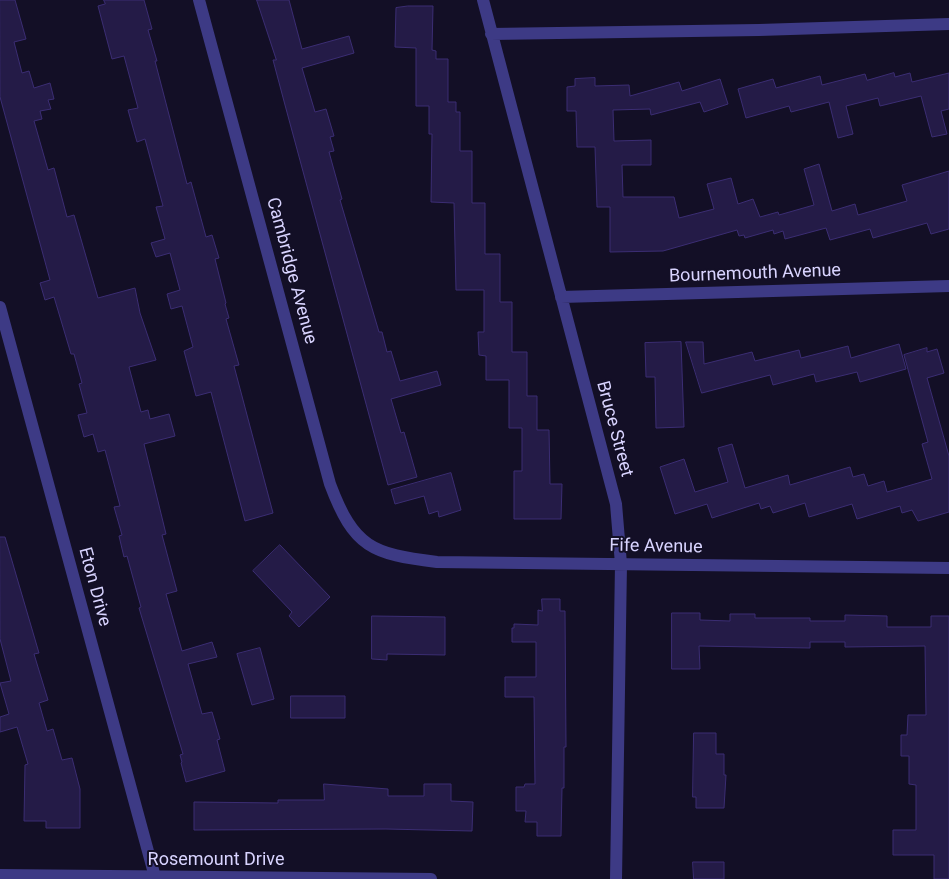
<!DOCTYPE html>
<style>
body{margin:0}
canvas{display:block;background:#130f26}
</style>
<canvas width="949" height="879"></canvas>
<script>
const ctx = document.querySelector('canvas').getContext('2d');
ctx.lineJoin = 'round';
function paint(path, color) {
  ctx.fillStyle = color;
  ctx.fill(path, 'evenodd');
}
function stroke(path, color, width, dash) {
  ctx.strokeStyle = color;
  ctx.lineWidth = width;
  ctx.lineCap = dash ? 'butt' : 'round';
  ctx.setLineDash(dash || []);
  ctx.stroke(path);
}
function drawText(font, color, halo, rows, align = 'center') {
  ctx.font = font + ' Roboto,sans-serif';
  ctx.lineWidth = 4;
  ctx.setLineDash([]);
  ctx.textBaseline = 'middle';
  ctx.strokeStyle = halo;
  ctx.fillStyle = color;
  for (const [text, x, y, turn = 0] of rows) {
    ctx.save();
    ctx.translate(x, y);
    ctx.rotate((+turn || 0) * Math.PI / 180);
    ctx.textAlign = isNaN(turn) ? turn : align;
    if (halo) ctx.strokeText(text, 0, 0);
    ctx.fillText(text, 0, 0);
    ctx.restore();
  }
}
const building = new Path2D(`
 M0,0H15L26,39L14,42L22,73L29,71L34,88L50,83L54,99L48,100L51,109L40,111L42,119L34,121L48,170L54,168L67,217L74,215L98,298L135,288L140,313L156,360L129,367L141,412L148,410L150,419L169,414L175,436L144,444L166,534L162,535L177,591L166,594L182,651L212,642L217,657L188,664L202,714L212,712L220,739L217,740L225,771L186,782L181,763L182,762L180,755L183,754L139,608L141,607L127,556L124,557L119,536L122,535L114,507L120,506L105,450L98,452L93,434L84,437L78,415L87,413L79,384L82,383L74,354H71L54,297L45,300L40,283L50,280L0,97Z
 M104,0H144L152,29L148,30L157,61H155L187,184L191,182L206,237L212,235L219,258L215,259L226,303L225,304L229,318L226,319L239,365L234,366L273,513L245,521L211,392L196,396L184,351L193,347L182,306L171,309L167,294L180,290L170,253L156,257L151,243L165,239L156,207L163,206L145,139L137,142L128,110L138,108L124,56L112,59L98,6L105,4Z
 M257,0H289L302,49L349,36L354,53L302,68L315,112L326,109L334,136L330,137L334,151L329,152L342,199L340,200L379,332H382L387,352L391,351L400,381L437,371L441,385L391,399L401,433L404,432L417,477L388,485L285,105L273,60H276Z
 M408,6H433L432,50L436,51V59H448V102H456V112H460V151H472V203H485V254H500V302H512V352H527V396H537V430H549L550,484H562L561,519H514V471H522V428H509V380H486V356L479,355L478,332H484V290H456L454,203L431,202L432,134H429V106H416V48L395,47L396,8Z
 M894,73L895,77L910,73L912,82L949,73V109L941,111L947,134L932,137L921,96L880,106L878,98L846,106L853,134L838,138L829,102L791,112L789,106L746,118L738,89L773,79L776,88L820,76L822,85L865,74L867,80Z
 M595,78V86L629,85L630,96L679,82L682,91L720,79L728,104L704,112L700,102L651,115L650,109L613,110L614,141L651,140V165H622L623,197H674L679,218L714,209L707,184L731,178L738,204L753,199L760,217L778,212L779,215L814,205L804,169L819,164L832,211L855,204L858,215L907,201L902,185L949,171V229L931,234L927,223L873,238L870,229L830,240L826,228L785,239L783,231L774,234L773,230L745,238L744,235L739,236L737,230L663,251L610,252V207H597L595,147H577L576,111H567V87L575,86V79Z
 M681,342L684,427L656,428L655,377H646L645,343Z
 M686,342H703L704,364L752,352L755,361L799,350L801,358L848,346L851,358L899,344L906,369L860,382L857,372L816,382L814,374L773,385L770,375L702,393Z
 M927,348V352L937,349L944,373L927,378L949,456V512L918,521L912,510L902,513L900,506L857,519L852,504L809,517L805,503L773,513L770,506L761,509L759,503L712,518L707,504L675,514L660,467L684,459L695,492L728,482L718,448L732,444L745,488L788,475L790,485L850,467L853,477L864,474L868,486L884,481L887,492L932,479L922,444L928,442L904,355Z
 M451,473L461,510L439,517L438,511L429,514L424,496L395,504L391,490Z
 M0,537H5L39,653L34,654L48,700L39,703L47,731L53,729L62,760L72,758L80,789V828H46V821H24L25,765L28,764L17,727L0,732V717L9,714L0,683L11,681L0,639Z
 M280,545L330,597L299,627L289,616L292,612L253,571Z
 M542,599H560V611H565L566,747H564V788H562L561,836H537V822H525L526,811H516V787H524L525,784H535L534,697H505V677H536V642H512V628H514V624L538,625V610L542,611Z
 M672,613H700V620L730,621V614H755V618H810V621H845V615L887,616V627H931V616H949V879H934V855H893V830H916V785L909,784V756H901V735H907L908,715H926L925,646L845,647V642H810V648L699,646L700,669H672Z
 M372,616L445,617V655L387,654V660L372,659Z
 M260,648L274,699L252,705L237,654Z
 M291,696H345V718H291Z
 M694,733H716V754H724V775H726L724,808H696V797H693Z
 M324,784L388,789V796H424V784H451V801L473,802L472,831L386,829L194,830V802L278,803V800H324Z
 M693,862H724V879H694Z`);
const minor = new Path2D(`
 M199,0L330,484C354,548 372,554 437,562L949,568
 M483,0L616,504L621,564L616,879
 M491,34L759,30L949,24
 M561,297L949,286
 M0,307L155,877
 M0,875L431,879`);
const streetNames = [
 ["Cambridge Avenue",291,271,75],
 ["Bournemouth Avenue",755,274,-2],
 ["Bruce Street",614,429,75],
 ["Fife Avenue",656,547,1],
 ["Eton Drive",94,587,75],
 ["Rosemount Drive",216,860]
];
paint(building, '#241b47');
stroke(building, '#3b2d73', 1);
stroke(minor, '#3d3a85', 12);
drawText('18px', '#d9d4ff', '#130f26', streetNames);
</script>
